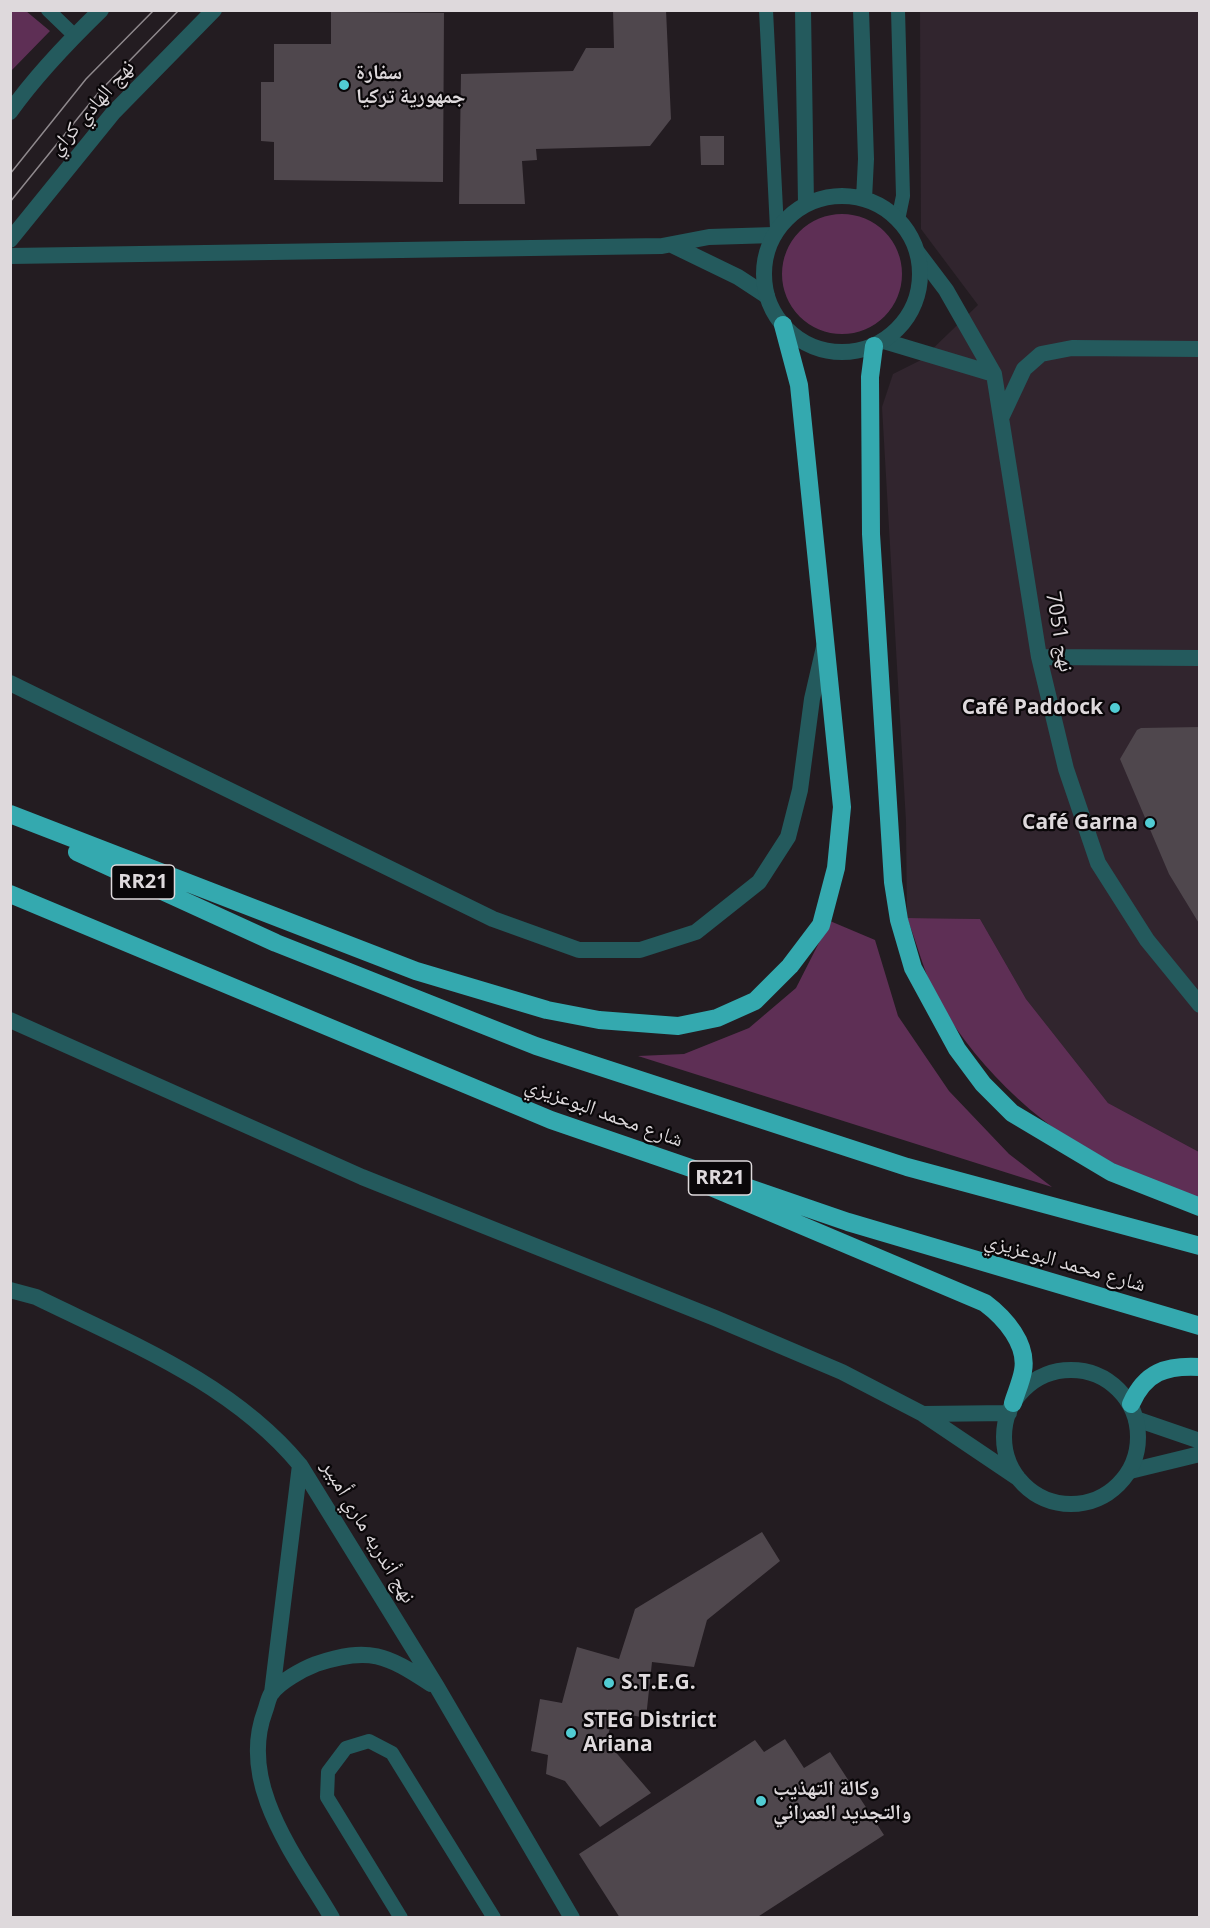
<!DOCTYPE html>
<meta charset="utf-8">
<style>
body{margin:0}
#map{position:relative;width:1210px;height:1928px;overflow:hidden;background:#231c21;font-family:"Open Sans",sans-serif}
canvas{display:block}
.frame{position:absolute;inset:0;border:12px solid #ded9dc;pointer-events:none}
</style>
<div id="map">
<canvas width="1210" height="1928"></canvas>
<div class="frame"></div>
</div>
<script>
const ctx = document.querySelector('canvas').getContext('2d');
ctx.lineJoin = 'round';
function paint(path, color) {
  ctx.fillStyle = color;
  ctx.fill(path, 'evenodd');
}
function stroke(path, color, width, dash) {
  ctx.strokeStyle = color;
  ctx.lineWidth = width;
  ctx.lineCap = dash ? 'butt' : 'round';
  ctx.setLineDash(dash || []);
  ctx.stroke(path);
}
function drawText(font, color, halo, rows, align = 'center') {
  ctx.font = font + ' "Open Sans","Noto Naskh Arabic",sans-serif';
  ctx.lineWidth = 4.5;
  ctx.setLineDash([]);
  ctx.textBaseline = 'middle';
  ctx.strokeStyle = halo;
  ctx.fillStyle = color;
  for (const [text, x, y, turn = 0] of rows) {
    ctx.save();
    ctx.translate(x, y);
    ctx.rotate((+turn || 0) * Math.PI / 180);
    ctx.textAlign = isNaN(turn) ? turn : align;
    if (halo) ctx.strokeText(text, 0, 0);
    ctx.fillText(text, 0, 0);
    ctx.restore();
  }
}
const built = new Path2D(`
 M920,11H1199V1152L1108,1103L1026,999L980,919L907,918L906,822L882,407L893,374L921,360L978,305L921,229Z`);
const green = new Path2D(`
 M11,10L26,11L50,31L11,71Z
 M782 274a60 60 0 1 1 120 0a60 60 0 1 1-120 0Z
 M907,918L980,919L1026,999L1108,1103L1199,1152V1199C1173,1189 1144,1180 1119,1168C1047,1133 980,1072 940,1003C925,978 918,945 907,918Z
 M830,921L875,940L898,1016L949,1091L1009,1154L1052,1187L638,1056L684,1054L749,1028L796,988Z`);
const building = new Path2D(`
 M613,10H666L671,119L650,146L536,149L537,160L522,161L525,204H459L461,74L573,71L586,48H614Z
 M331,12L444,13L443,182L274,180V142L261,141V82H274V44H331Z
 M700,136H724V165H701Z
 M1200,727V925L1169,874L1120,759L1137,730L1141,728Z
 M762,1532L780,1561L707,1620L694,1667L652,1662L646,1718L615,1712L606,1741L651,1793L600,1827L565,1781L546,1774L548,1755L531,1751L540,1699L562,1703L577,1647L619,1659L635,1609Z
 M785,1739L804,1768L830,1752L884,1835L756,1918H620L579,1854L755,1740L764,1752Z`);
const service = new Path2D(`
 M48,10L74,35
 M766,10L777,229
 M898,10L903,196L898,220
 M401,1918L327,1797L328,1772L346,1748L369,1741L392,1753L494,1918`);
const minor = new Path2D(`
 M672,245L738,277L767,296
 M918,253L946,290L994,374L1039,657L1066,769L1098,863L1147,940L1200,1005
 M10,256L662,246L709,237L774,235
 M884,341L994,374
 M1001,418L1024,369L1041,354L1072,348L1200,349
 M1039,657L1200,658
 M10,1290L36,1297C130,1343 232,1383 300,1465L437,1687L572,1918
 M1136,1419L1200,1441
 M1130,1471L1200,1454
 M272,1693L300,1465
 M332,1918C297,1858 237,1785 265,1711C267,1706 268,1699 271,1694C279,1682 303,1669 316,1664C369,1646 387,1655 431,1684`);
const tertiary = new Path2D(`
 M803,10L806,204
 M861,10L866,159L864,199
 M10,112C36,75 68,42 101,10
 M764 274a78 78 0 1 1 156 0a78 78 0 1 1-156 0Z
 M10,240L113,113L214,10
 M10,683L493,919L579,950H640L696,932L759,882L788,837L800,790L812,699L824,647
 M10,1020L362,1177L715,1318L842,1372L923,1414L1018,1478
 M1004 1437a67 67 0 1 1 134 0a67 67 0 1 1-134 0Z
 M923,1414L1009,1413`);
const motorway = new Path2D(`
 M874,346L870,377L871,534L893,882L899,920L913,968L957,1049L983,1084L1012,1113L1111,1172L1200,1207
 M10,814L416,971L547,1010L599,1020L678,1026L717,1018L755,1001L790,966L821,925L836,868L842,807L799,385L783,325
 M77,852L276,943L536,1046L907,1167L1200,1246
 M10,894L551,1120L848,1222L1200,1326
 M699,1182L985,1303C1005,1318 1028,1344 1023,1371C1021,1382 1016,1393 1013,1403
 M1131,1404C1145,1372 1166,1365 1200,1367`);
const tram = new Path2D(`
 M10,174L86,79L154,10
 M10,202L99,92L179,10`);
const markers = [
 [344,85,6,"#51ccd3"],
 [1115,708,6,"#51ccd3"],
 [1150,823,6,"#51ccd3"],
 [609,1683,6,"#51ccd3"],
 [571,1733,6,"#51ccd3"],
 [761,1801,6,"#51ccd3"]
];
const shields = [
 [143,882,63],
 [720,1178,63]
];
const shieldNames = [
 ["RR21",143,882],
 ["RR21",720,1178]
];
const poiNames = [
 ["سفارة",356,73],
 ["جمهورية تركيا",356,97],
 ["Café Paddock",1103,708,"right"],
 ["Café Garna",1138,823,"right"],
 ["S.T.E.G.",621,1683],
 ["STEG District",583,1721],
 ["Ariana",583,1745],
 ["وكالة التهذيب",773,1789],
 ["والتجديد العمراني",773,1813]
];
const streetNames = [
 ["نهج الهادي كراي",92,108,-49],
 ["نهج 7051",1059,632,80],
 ["شارع محمد البوعزيزي",604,1113,20],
 ["شارع محمد البوعزيزي",1065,1263,16],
 ["نهج أندريه ماري أمبير",368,1532,59]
];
paint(built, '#31252e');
paint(green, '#5e2f55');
paint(building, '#4f474d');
stroke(service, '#245a5d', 14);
stroke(minor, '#245a5d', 16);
stroke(tertiary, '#245a5d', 16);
stroke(motorway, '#34a9af', 18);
stroke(tram, '#8f898d', 1.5);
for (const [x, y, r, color] of markers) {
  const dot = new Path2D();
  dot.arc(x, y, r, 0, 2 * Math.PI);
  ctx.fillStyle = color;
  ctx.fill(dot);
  stroke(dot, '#0a0709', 2);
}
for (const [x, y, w] of shields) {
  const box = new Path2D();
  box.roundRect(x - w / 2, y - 17, w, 34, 4.5);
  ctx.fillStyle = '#0a0709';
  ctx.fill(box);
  stroke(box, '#ded9dc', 1.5);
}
drawText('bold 20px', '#ded9dc', null, shieldNames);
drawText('bold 21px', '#ded9dc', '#0a0709', poiNames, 'left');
drawText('21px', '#ded9dc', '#0a0709', streetNames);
</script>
